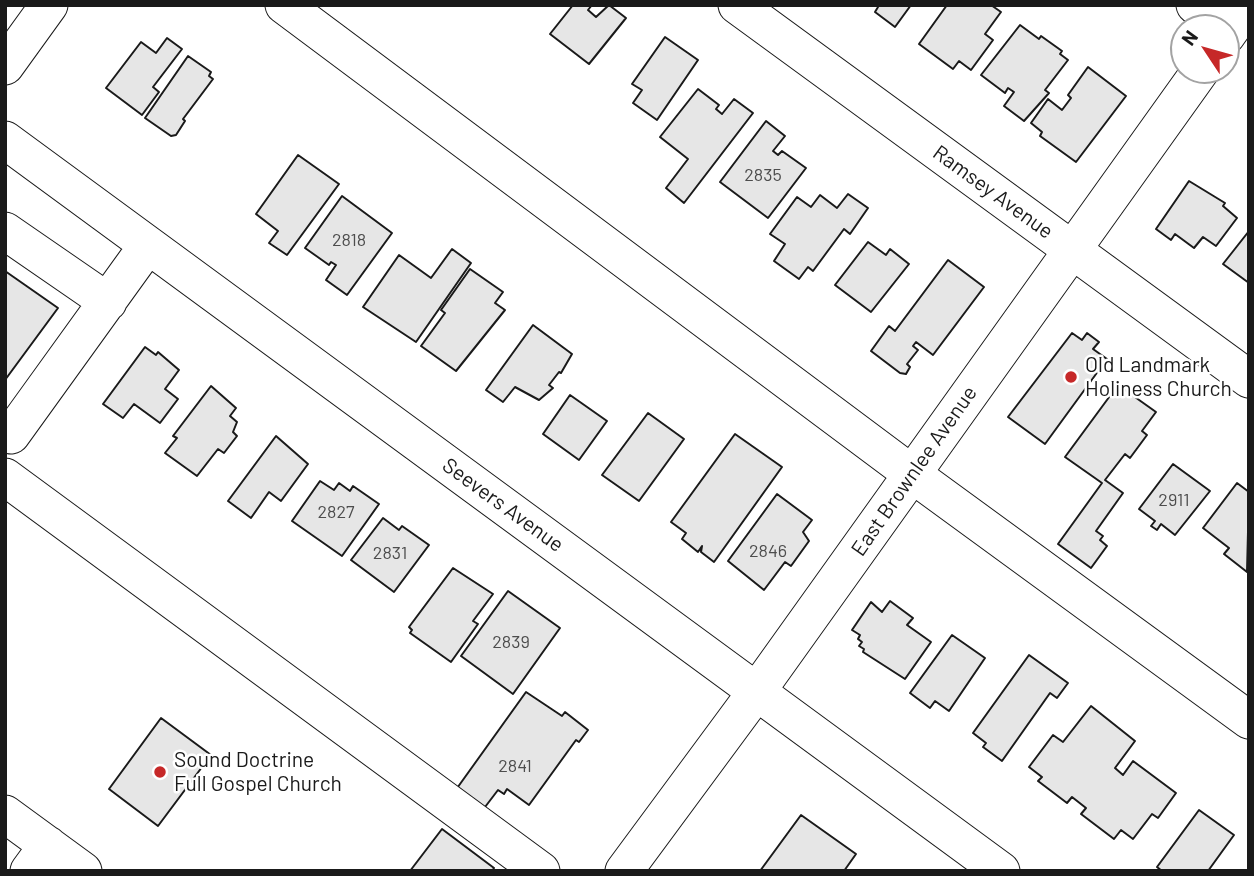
<!DOCTYPE html>
<style>
body{margin:0}
#map{position:relative;width:1254px;height:876px;overflow:hidden;background:#fff;font-family:Barlow,sans-serif}
canvas{display:block}
.frame{position:absolute;inset:0;border:7px solid #1a1a1a;pointer-events:none}
.north{position:absolute;left:1170px;top:14px;width:70px;height:70px;box-sizing:border-box;background:#fff;border:2px solid #a3a3a3;border-radius:50%;rotate:306deg;font-size:19px;font-weight:700;line-height:28px;text-align:center;color:#1a1a1a}
.north::after{content:'';display:block;margin:auto;width:24px;height:32px;background:#c62828;clip-path:polygon(50% 0,100% 100%,50% 72%,0 100%)}
</style>
<div id="map">
<canvas width="1254" height="876"></canvas>
<div class="frame"></div>
<div class="north">N</div>
</div>
<script>
const ctx = document.querySelector('canvas').getContext('2d');
ctx.lineJoin = 'round';
function paint(path, color) {
  ctx.fillStyle = color;
  ctx.fill(path, 'evenodd');
}
function stroke(path, color, width, dash) {
  ctx.strokeStyle = color;
  ctx.lineWidth = width;
  ctx.lineCap = dash ? 'butt' : 'round';
  ctx.setLineDash(dash || []);
  ctx.stroke(path);
}
function drawText(font, color, halo, rows, align = 'center') {
  ctx.font = font + ' Barlow,sans-serif';
  ctx.lineWidth = 5;
  ctx.setLineDash([]);
  ctx.textBaseline = 'middle';
  ctx.strokeStyle = halo;
  ctx.fillStyle = color;
  for (const [text, x, y, turn = 0] of rows) {
    ctx.save();
    ctx.translate(x, y);
    ctx.rotate((+turn || 0) * Math.PI / 180);
    ctx.textAlign = isNaN(turn) ? turn : align;
    if (halo) ctx.strokeText(text, 0, 0);
    ctx.fillText(text, 0, 0);
    ctx.restore();
  }
}
const building = new Path2D(`
 M573,5H592L588,10L596,17L609,5L626,18L589,64L550,34Z
 M876,5H911L895,27L875,12L878,7Z
 M947,5H991L1001,12L985,34L993,40L971,70L959,61L953,69L919,44Z
 M1020,25L1039,39L1041,36L1062,51L1060,54L1068,60L1045,90L1049,93L1024,121L1004,106L1014,92L1008,88L1005,93L981,75Z
 M665,37L698,60L657,120L633,103L642,90L632,84Z
 M167,38L182,49L153,87L159,92L142,115L106,88L141,42L156,53Z
 M188,56L211,72L209,76L213,79L183,119L185,121L176,135L171,136L145,118Z
 M1088,67L1126,96L1076,162L1040,136L1042,132L1031,123L1048,99L1062,110L1071,98L1068,95Z
 M698,89L719,105L716,109L722,114L734,99L753,113L684,203L666,188L688,159L660,137Z
 M766,121L785,136L773,151L778,155L782,151L806,168L768,218L720,182Z
 M298,155L339,184L287,255L269,243L278,231L256,214Z
 M1189,181L1225,203L1223,206L1237,218L1216,246L1203,237L1194,248L1175,234L1171,240L1156,229Z
 M848,194L868,208L850,234L844,229L813,271L808,267L799,279L774,261L785,244L770,234L797,197L811,207L820,195L837,208Z
 M342,196L392,233L347,295L326,280L336,265L331,262L329,265L305,248Z
 M1249,231V283L1223,264Z
 M868,242L886,255L890,249L909,264L871,312L835,285Z
 M452,249L471,263L416,342L363,307L399,255L431,278Z
 M948,260L984,287L933,355L916,342L913,346L918,350L907,364L910,367L906,374L900,373L871,351L889,326L895,331Z
 M470,269L503,292L495,303L505,310L456,371L421,346L445,313L441,310Z
 M5,271L58,308L5,380Z
 M533,325L572,354L561,373L559,372L549,385L553,388L539,400L515,387L503,402L486,390Z
 M1072,333L1082,340L1087,333L1099,342L1093,349L1107,359L1045,444L1008,417Z
 M145,347L156,355L158,352L179,370L165,389L178,399L160,423L134,404L123,418L103,404Z
 M1118,385L1156,412L1142,431L1147,435L1130,458L1125,454L1105,480L1123,493L1096,531L1103,536L1100,540L1107,546L1091,568L1058,544L1102,483L1065,457Z
 M211,386L236,408L230,416L237,422L233,432L237,436L224,453L218,449L197,476L165,453L177,438L173,436Z
 M570,395L607,421L579,460L543,434Z
 M648,413L684,439L639,501L602,475Z
 M735,434L782,467L714,562L701,552L702,546L698,552L682,539L686,533L671,522Z
 M276,436L308,464L281,501L269,492L251,518L228,501Z
 M1173,464L1210,491L1175,535L1161,524L1157,530L1151,526L1155,521L1139,509Z
 M320,481L334,490L339,483L350,491L353,486L379,504L342,556L292,521Z
 M1237,483L1249,492L1247,572L1224,554L1229,548L1203,528Z
 M777,494L812,520L803,532L809,541L791,566L785,562L764,590L728,561Z
 M383,518L399,530L402,526L429,545L394,592L351,560Z
 M453,568L493,594L473,621L478,624L451,662L410,633L412,630L409,627Z
 M508,591L560,628L513,694L461,656Z
 M890,601L913,618L907,625L931,642L905,679L863,652L864,649L859,646L862,642L858,639L860,635L852,630L871,602L882,612Z
 M952,635L985,658L949,711L935,701L930,708L910,693Z
 M1029,655L1068,683L1057,698L1050,693L1002,761L983,747L986,743L973,733Z
 M526,692L562,716L565,712L588,730L579,742L576,740L529,805L507,789L504,794L498,790L482,811L455,791Z
 M1091,706L1135,741L1115,768L1123,775L1133,761L1176,793L1158,818L1152,814L1133,839L1121,830L1114,839L1081,814L1086,808L1072,797L1067,803L1038,781L1042,777L1029,767L1053,735L1063,742Z
 M161,718L211,755L158,826L109,789Z
 M1199,810L1234,835L1208,871H1162L1157,867Z
 M801,815L856,854L844,871H760Z
 M442,829L494,868L492,871H410Z`);
const minor = new Path2D(`
 M284,5L912,474L1249,720
 M737,5L1249,379
 M1195,5L1226,28
 M1226,36L1248,5
 M5,66L49,5
 M5,140L1001,871
 M5,231L108,302
 M11,435L148,245
 M5,477L541,871
 M5,814L83,871
 M29,871L48,845
 M624,871L757,691L1201,70`);
const markers = [
 [1071,377,7,"#c62828"],
 [160,772,7,"#c62828"]
];
const numberNames = [
 ["2835",763,175],
 ["2818",349,240],
 ["2911",1174,500],
 ["2827",336,512],
 ["2846",768,551],
 ["2831",390,553],
 ["2839",511,642],
 ["2841",515,766]
];
const streetNames = [
 ["Ramsey Avenue",993,192,36],
 ["East Brownlee Avenue",914,471,-55],
 ["Seevers Avenue",503,505,36]
];
const poiNames = [
 ["Old Landmark",1085,365],
 ["Holiness Church",1085,389],
 ["Sound Doctrine",174,760],
 ["Full Gospel Church",174,784]
];
paint(building, '#e6e6e6');
stroke(building, '#1a1a1a', 2);
stroke(minor, '#1a1a1a', 39);
stroke(minor, '#fff', 37);
for (const [x, y, r, color] of markers) {
  const dot = new Path2D();
  dot.arc(x, y, r, 0, 2 * Math.PI);
  ctx.fillStyle = color;
  ctx.fill(dot);
  stroke(dot, '#fff', 2.5);
}
drawText('18px', '#4d4d4d', null, numberNames);
drawText('21px', '#1a1a1a', '#fff', streetNames);
drawText('21px', '#1a1a1a', '#fff', poiNames, 'left');
</script>
